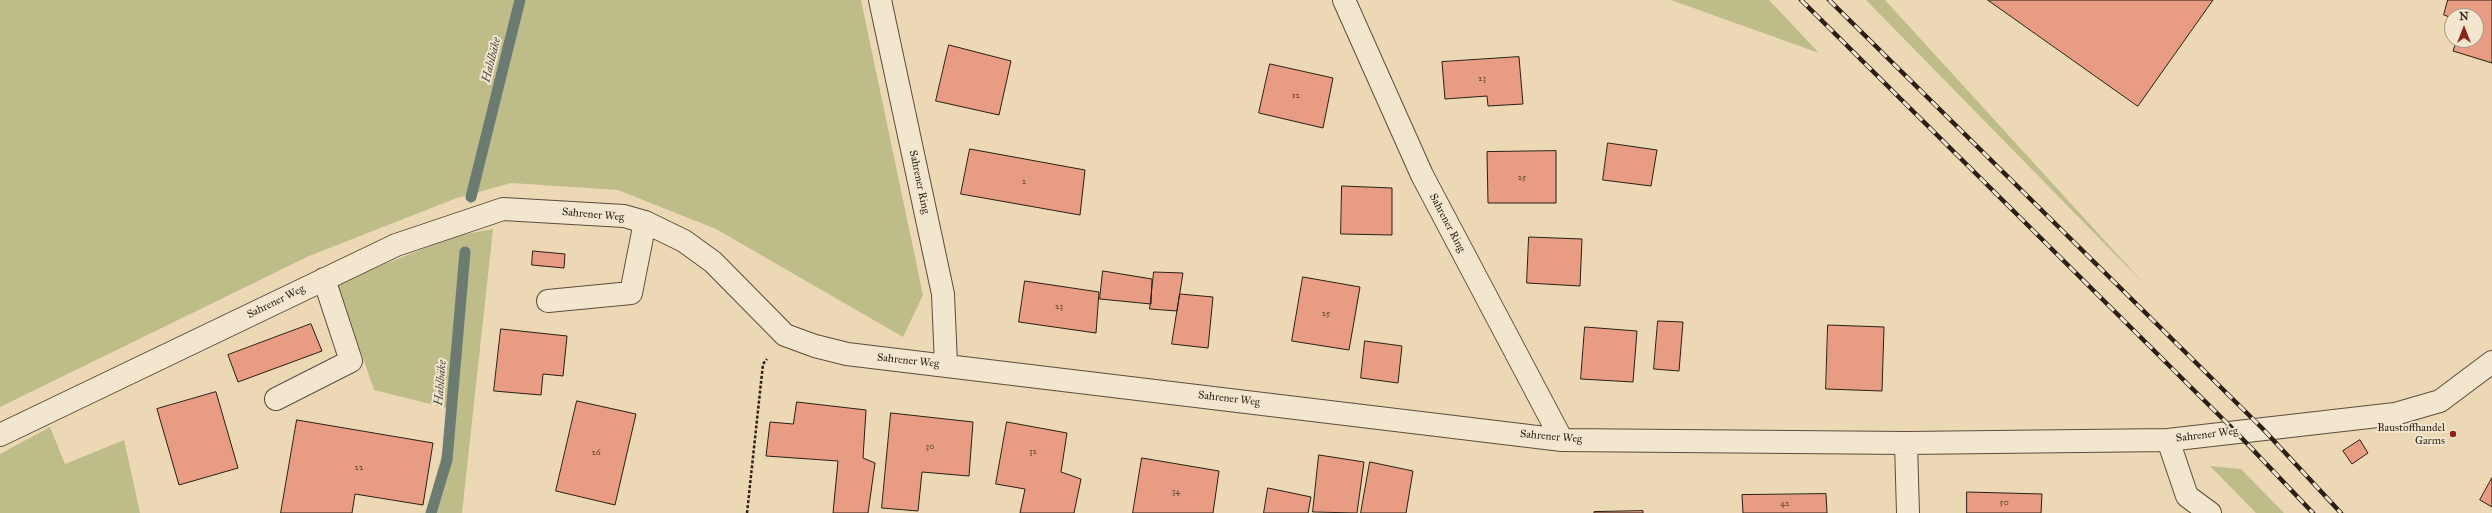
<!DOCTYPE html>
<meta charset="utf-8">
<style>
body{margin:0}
#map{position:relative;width:2492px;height:513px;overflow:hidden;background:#edd8b5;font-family:"IM FELL Great Primer",serif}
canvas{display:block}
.north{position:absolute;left:2444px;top:8px;width:40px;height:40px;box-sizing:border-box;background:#f3e6cf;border:1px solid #a29684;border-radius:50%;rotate:0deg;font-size:11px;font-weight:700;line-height:16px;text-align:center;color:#291f14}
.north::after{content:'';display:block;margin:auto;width:14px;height:18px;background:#8f2418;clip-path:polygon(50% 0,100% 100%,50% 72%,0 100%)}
</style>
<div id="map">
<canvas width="2492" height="513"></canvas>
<div class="north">N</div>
</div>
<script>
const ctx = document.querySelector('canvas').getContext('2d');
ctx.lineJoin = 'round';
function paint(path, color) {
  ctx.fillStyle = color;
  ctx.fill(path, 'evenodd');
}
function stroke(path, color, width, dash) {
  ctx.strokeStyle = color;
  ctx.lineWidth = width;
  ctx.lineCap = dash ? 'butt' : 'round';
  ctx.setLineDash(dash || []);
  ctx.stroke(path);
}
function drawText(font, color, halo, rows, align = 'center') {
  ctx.font = font + ' "IM FELL Great Primer",serif';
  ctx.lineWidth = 4;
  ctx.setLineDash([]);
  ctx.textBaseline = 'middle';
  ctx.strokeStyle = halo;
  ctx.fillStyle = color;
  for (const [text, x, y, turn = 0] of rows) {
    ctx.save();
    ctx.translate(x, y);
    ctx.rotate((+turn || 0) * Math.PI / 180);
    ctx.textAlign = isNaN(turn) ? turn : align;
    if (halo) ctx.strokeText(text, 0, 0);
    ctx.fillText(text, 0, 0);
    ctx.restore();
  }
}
const green = new Path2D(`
 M0,0H861L923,295L903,337L716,229L618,190L511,183L457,198L309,256L0,407Z
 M1671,0H1769L1819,53Z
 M1866,0H1885L2148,288Z
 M493,229L462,513H426L454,410L374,390L337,283L455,236Z
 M50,427L65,464L124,440L140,513H0V454Z
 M2210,466L2241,469L2284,513H2256Z`);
const stream = new Path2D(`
 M471,197L520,0
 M431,513L447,460L465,252`);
const building = new Path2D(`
 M1988,0H2213L2138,106Z
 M2448,0H2492V63L2453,51L2457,40H2476V16L2452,18L2444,15Z
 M949,45L1011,61L999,115L936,101Z
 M1519,57L1523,104L1488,106L1487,96L1445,99L1442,62Z
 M1270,64L1333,78L1323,128L1259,113Z
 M1608,143L1657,150L1651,186L1603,180Z
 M970,149L1085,170L1080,215L961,194Z
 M1556,151V203H1488L1487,152Z
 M1342,186L1392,188V235L1341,234Z
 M1529,237L1582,239L1580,286L1527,283Z
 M533,251L565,254L564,268L532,265Z
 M1103,271L1152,279L1151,304L1100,299Z
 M1154,272L1183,273L1177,311L1150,309Z
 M1303,277L1360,287L1349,350L1292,341Z
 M1025,281L1099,292L1096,333L1019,322Z
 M1180,294L1213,297L1208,348L1172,344Z
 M1658,321L1683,322L1679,371L1654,369Z
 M311,324L322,351L238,382L228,355Z
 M1828,325L1884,327L1882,391L1826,389Z
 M1585,327L1637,331L1633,382L1581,379Z
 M501,329L567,336L563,376L543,374L541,395L494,391Z
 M1365,341L1402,346L1398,383L1361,378Z
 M216,392L238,468L179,485L157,409Z
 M577,401L636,414L615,505L556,491Z
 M797,402L866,410L863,458L875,463L868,513H833L838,461L766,456L770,422L793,424Z
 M891,413L973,422L969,476L922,472L918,511L882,508Z
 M297,420L433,443L423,505L355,494L352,513H281Z
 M1007,422L1067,433L1061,472L1081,479L1074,513H1020L1025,489L996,484Z
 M2360,440L2368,453L2352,464L2343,451Z
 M1319,455L1364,462L1357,513L1313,512Z
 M1142,458L1219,471L1213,513H1133Z
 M1370,462L1413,471L1406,513H1361Z
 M2492,478V507L2480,500Z
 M1268,488L1311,497L1308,513H1264Z
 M1967,492L2042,494L2041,513H1967Z
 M1826,494L1827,513H1743L1742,495Z
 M1643,511V513H1594V512Z`);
const path = new Path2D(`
 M747,513L763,364L767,359`);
const minor = new Path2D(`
 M880,0L943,294L946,365
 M1344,0L1422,175L1562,440
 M548,301L631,293L645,222
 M276,399L351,361L324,279
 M0,435L396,245L503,209L624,216L645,222L684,241L713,262L785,335L815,346L847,354L1562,440L1906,443L2168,440L2395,414L2440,401L2492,362
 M2168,440L2187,496L2210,513
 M1906,443L1908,513`);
const rail = new Path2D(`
 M1801,0L2236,432L2313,513
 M1829,0L2263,429L2341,513`);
const markers = [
 [2453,434,4,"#8f2418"]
];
const numberNames = [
 ["23",1482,79],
 ["12",1296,96],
 ["25",1522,178],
 ["2",1024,182],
 ["23",1059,307],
 ["25",1326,314],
 ["30",930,447],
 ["32",1033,452],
 ["26",596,453],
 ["22",359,468],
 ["34",1176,492],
 ["50",2004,503],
 ["42",1785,504]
];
const streetNames = [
 ["Sahrener Ring",919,182,78],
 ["Sahrener Weg",593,215,5],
 ["Sahrener Ring",1447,223,62],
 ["Sahrener Weg",276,302,-26],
 ["Sahrener Weg",908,361,6],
 ["Sahrener Weg",1229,399,7],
 ["Sahrener Weg",2207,435,-7],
 ["Sahrener Weg",1551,437,5]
];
const poiNames = [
 ["Baustoffhandel",2445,428],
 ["Garms",2445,441]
];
const waterNames = [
 ["Hahlbäke",492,60,-76],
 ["Hahlbäke",441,383,-85]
];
paint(green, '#bebd8a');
stroke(stream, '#6c7b72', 11);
paint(building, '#e79c83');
stroke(building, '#291f14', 1);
stroke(minor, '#5a4d3c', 24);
stroke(path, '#291f14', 2.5, [3, 2]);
stroke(minor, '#f3e6cf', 22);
stroke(rail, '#291f14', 4.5);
stroke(rail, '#f3e6cf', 3, [9]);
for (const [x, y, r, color] of markers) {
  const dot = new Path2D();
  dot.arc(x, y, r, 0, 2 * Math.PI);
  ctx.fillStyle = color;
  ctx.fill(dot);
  stroke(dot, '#f3e6cf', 1.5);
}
drawText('9px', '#583e30', null, numberNames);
drawText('11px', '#291f14', '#f3e6cf', streetNames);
drawText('11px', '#291f14', '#f3e6cf', poiNames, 'right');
drawText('italic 12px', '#4b4d43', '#f3e6cf', waterNames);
</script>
